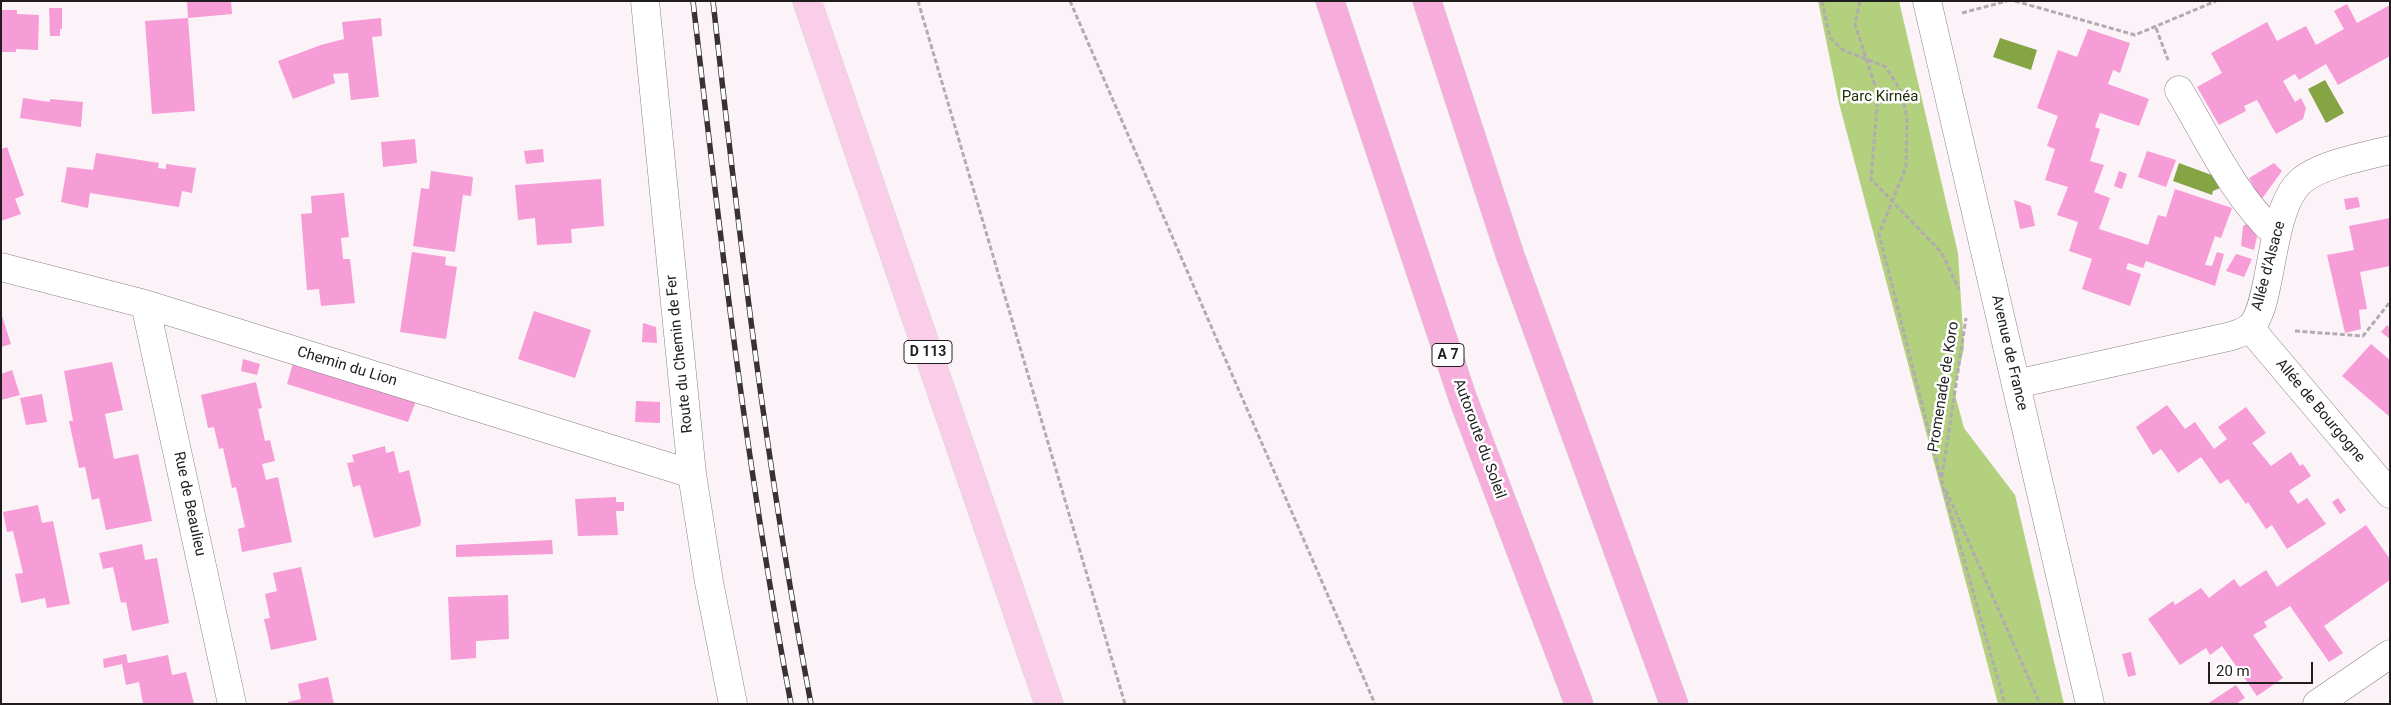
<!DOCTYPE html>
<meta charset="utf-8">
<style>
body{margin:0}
#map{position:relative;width:2391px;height:705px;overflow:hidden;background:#fcf3f8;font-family:Roboto,sans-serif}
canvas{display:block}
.frame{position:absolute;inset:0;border:2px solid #201d1f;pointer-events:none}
.scale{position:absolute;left:2208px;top:662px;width:105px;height:22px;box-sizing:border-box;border:2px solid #201d1f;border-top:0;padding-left:6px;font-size:15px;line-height:18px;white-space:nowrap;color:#201d1f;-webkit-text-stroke:4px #fff;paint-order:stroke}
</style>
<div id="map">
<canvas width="2391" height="705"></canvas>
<div class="frame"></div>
<div class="scale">20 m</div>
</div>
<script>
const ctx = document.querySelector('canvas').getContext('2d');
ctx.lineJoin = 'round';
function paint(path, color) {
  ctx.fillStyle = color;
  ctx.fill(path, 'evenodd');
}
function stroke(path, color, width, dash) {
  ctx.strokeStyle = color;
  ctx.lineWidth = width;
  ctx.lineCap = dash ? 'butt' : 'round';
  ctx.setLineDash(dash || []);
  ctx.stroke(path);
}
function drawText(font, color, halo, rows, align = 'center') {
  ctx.font = font + ' Roboto,sans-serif';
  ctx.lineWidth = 5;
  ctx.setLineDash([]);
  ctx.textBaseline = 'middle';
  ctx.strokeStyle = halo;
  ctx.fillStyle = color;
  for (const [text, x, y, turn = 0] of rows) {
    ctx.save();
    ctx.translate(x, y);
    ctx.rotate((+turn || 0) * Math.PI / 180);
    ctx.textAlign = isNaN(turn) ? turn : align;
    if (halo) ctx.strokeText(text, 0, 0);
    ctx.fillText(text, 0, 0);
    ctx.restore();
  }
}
const green = new Path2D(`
 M1818,1H1899L1958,253L1964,348L1954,391L1964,428L2015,495L2064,704H1998L1839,103Z`);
const water = new Path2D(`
 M2000,38L2037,50L2031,70L1993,57Z
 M2325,80L2344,113L2326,123L2308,89Z
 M2179,163L2217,177L2220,188L2213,191L2212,195L2173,181Z`);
const building = new Path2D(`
 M187,1H231L232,14L188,18Z
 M2347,4L2357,23L2390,5V56L2338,85L2326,64L2299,80L2295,74L2283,81L2295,102L2301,98L2306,108L2303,119L2276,134L2257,100L2244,106L2246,111L2219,125L2197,87L2222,73L2211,53L2267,22L2277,41L2306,26L2316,45L2344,29L2334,11Z
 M49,8H62V29H60V36H50Z
 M1,10H17V14L39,15L38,50L16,49V52H1Z
 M188,18L195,111L152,114L145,21Z
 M381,18L382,36L372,37L379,97L351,100L348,73L333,74L335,83L293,99L278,61L321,45L344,39L342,22Z
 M2088,29L2130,43L2120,73L2113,70L2108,84L2149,99L2139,126L2100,113L2095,127L2100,129L2090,161L2104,165L2094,192L2110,198L2099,229L2148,245L2158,215L2166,217L2175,189L2232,208L2221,238L2215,236L2205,265L2212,266L2217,252L2224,254L2215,286L2146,261L2143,268L2128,263L2126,269L2141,274L2130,306L2082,289L2092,259L2069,251L2078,222L2057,215L2068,187L2045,180L2055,149L2047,146L2058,116L2037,108L2058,50L2077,57Z
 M23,98L50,102V99L83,102L81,127L20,118Z
 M415,139L417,163L383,167L381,142Z
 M7,147L24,195L15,199L21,214L1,221V149Z
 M543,149L544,162L526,164L524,151Z
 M2147,151L2176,160L2166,187L2138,177Z
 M96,153L159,163L158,168L166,169V164L196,168L192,193L182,191L179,207L90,193L88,208L61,202L67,167L93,170Z
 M2274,163L2282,171L2261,200L2249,178Z
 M431,171L473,177L471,196L463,195L455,252L413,246L421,188L429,189Z
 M2119,171L2127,174L2122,189L2114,186Z
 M601,179L604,226L571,229L572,243L537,245L535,218L518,220L515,185Z
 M344,193L349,237L341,238L343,259H350L355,303L321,306L319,289L307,290L301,214L312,213L311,196Z
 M2358,197L2360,207L2346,210L2344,199Z
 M2014,200L2031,206L2035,226L2020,229Z
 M2390,218V266L2360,272L2367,309L2359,310L2361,329L2345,333L2327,255L2354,250L2349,226Z
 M2249,223L2257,237L2254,250L2241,246L2243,226Z
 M412,252L446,257L445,265L457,267L446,339L400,332Z
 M2236,254L2252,259L2244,277L2226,271Z
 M534,311L591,330L575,378L518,359Z
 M1,313L11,344L1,347Z
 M643,323L656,327L657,343L642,342Z
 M2387,325L2390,328V339L2381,332Z
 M2371,344L2390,360V417L2342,376Z
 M243,359L260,364L257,375L241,371Z
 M112,362L123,410L105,414L114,459L138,454L152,521L106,530L99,498L92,500L85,467L79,468L69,421H73L64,371Z
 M293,363L416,401L408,422L287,384Z
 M12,370L20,395L1,400V374Z
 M256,382L262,408L258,409L265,441L270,440L275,461L262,464L266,480L278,477L292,542L242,552L238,529L245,527L236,487L232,488L223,448L219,449L214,427L208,428L201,395Z
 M42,394L47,422L26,425L20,398Z
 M636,401L660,402V423L635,422Z
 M2167,405L2185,429L2195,422L2214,449L2227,439L2218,427L2246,407L2266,433L2252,443L2271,466L2291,452L2300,466L2303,464L2311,476L2289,491L2298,504L2307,498L2326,524L2287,549L2272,525L2266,529L2248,502L2246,504L2228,479L2220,484L2201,457L2178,473L2161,449L2153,455L2136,427Z
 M385,446L386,453L394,451L399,473L409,470L421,521L420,526L374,538L360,485L353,487L347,463L354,462L352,455Z
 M616,497V502H624V511H616L618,535L578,536L575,499Z
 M2338,498L2346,510L2340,514L2332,502Z
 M38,505L42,523L53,521L70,604L47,608L45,598L21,603L15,574L23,573L13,531L7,532L3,512Z
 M2366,525L2390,559V580L2324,626L2343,653L2329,662L2290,606L2264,622L2267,627L2253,635L2283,678L2257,696L2222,646L2210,655L2206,648L2180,665L2148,619L2173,601L2175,605L2201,588L2209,598L2234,579L2240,587L2266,570L2277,587Z
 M552,540L553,554L456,557V545Z
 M142,544L145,560L157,558L169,623L132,631L126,602L121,603L113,567L103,569L99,553Z
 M301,567L317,640L271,650L264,619L270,618L265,594L277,591L273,573Z
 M508,595L509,639L476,641V658L451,660L448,597Z
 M2131,652L2136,675L2128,677L2122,654Z
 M126,654L128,663L168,655L172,675L186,672L194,704H143L139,682L126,685L122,664L104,668L103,659Z
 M328,677L334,704H288V702L301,699L298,684Z
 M2236,685L2245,698L2236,704H2207Z`);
const path = new Path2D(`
 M918,1L1125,704
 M1070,1L1375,704
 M1822,1L1830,38L1843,50L1886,67L1902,93L1907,120L1906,167L1879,234L1941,479L2005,704
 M1860,1L1855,24L1878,95L1871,179L1941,252L1959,289
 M2015,1L2135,35L2216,1
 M1962,13L2007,1
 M2156,28L2168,60
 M2295,331L2363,336L2390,302
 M1942,477L1966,318
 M1946,490L2040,704`);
const minor = new Path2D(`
 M645,1L692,474L709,582L733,704
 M1927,1L2090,704
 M2179,90C2207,137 2235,198 2276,234
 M1,267L145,304L692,474
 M145,304L232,704
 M2250,328L2390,494
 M2016,384L2232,336C2237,334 2244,332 2249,328C2273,311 2268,212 2300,182C2318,165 2365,156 2390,150
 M2317,704L2390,654`);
const major = new Path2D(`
 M807,1L1049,704`);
const highway = new Path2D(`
 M1330,1L1463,399L1579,704
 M1427,1L1510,255L1674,704`);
const rail = new Path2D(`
 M693,1C720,236 747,471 791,704
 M713,1C739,236 767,471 811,704`);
const shields = [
 [928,352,48],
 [1448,355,32]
];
const shieldNames = [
 ["D 113",928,352],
 ["A 7",1448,355]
];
const parkNames = [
 ["Parc Kirnéa",1880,97]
];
const streetNames = [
 ["Allée d'Alsace",2269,266,-75],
 ["Avenue de France",2009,353,77],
 ["Route du Chemin de Fer",680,354,-96],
 ["Chemin du Lion",347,367,17],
 ["Promenade de Koro",1944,387,-81],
 ["Allée de Bourgogne",2320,411,50],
 ["Autoroute du Soleil",1479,439,70],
 ["Rue de Beaulieu",189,504,78]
];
paint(green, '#b2d07e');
paint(water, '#85a545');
paint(building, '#f69cd6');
stroke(minor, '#8a8287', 29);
stroke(major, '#d2d2d2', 29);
stroke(highway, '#d2d2d2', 29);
stroke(path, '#b2abaf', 3, [5, 2.5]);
stroke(minor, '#fff', 28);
stroke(major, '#facee9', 28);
stroke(highway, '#f6addb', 28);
stroke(rail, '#373335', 5.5);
stroke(rail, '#fff', 4, [11]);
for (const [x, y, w] of shields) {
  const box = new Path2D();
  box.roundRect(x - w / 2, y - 11.5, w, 23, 4);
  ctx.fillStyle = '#fff';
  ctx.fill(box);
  stroke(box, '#201d1f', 1);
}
drawText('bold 14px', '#201d1f', null, shieldNames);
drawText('15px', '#232f07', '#fff', parkNames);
drawText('15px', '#201d1f', '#fff', streetNames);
</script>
